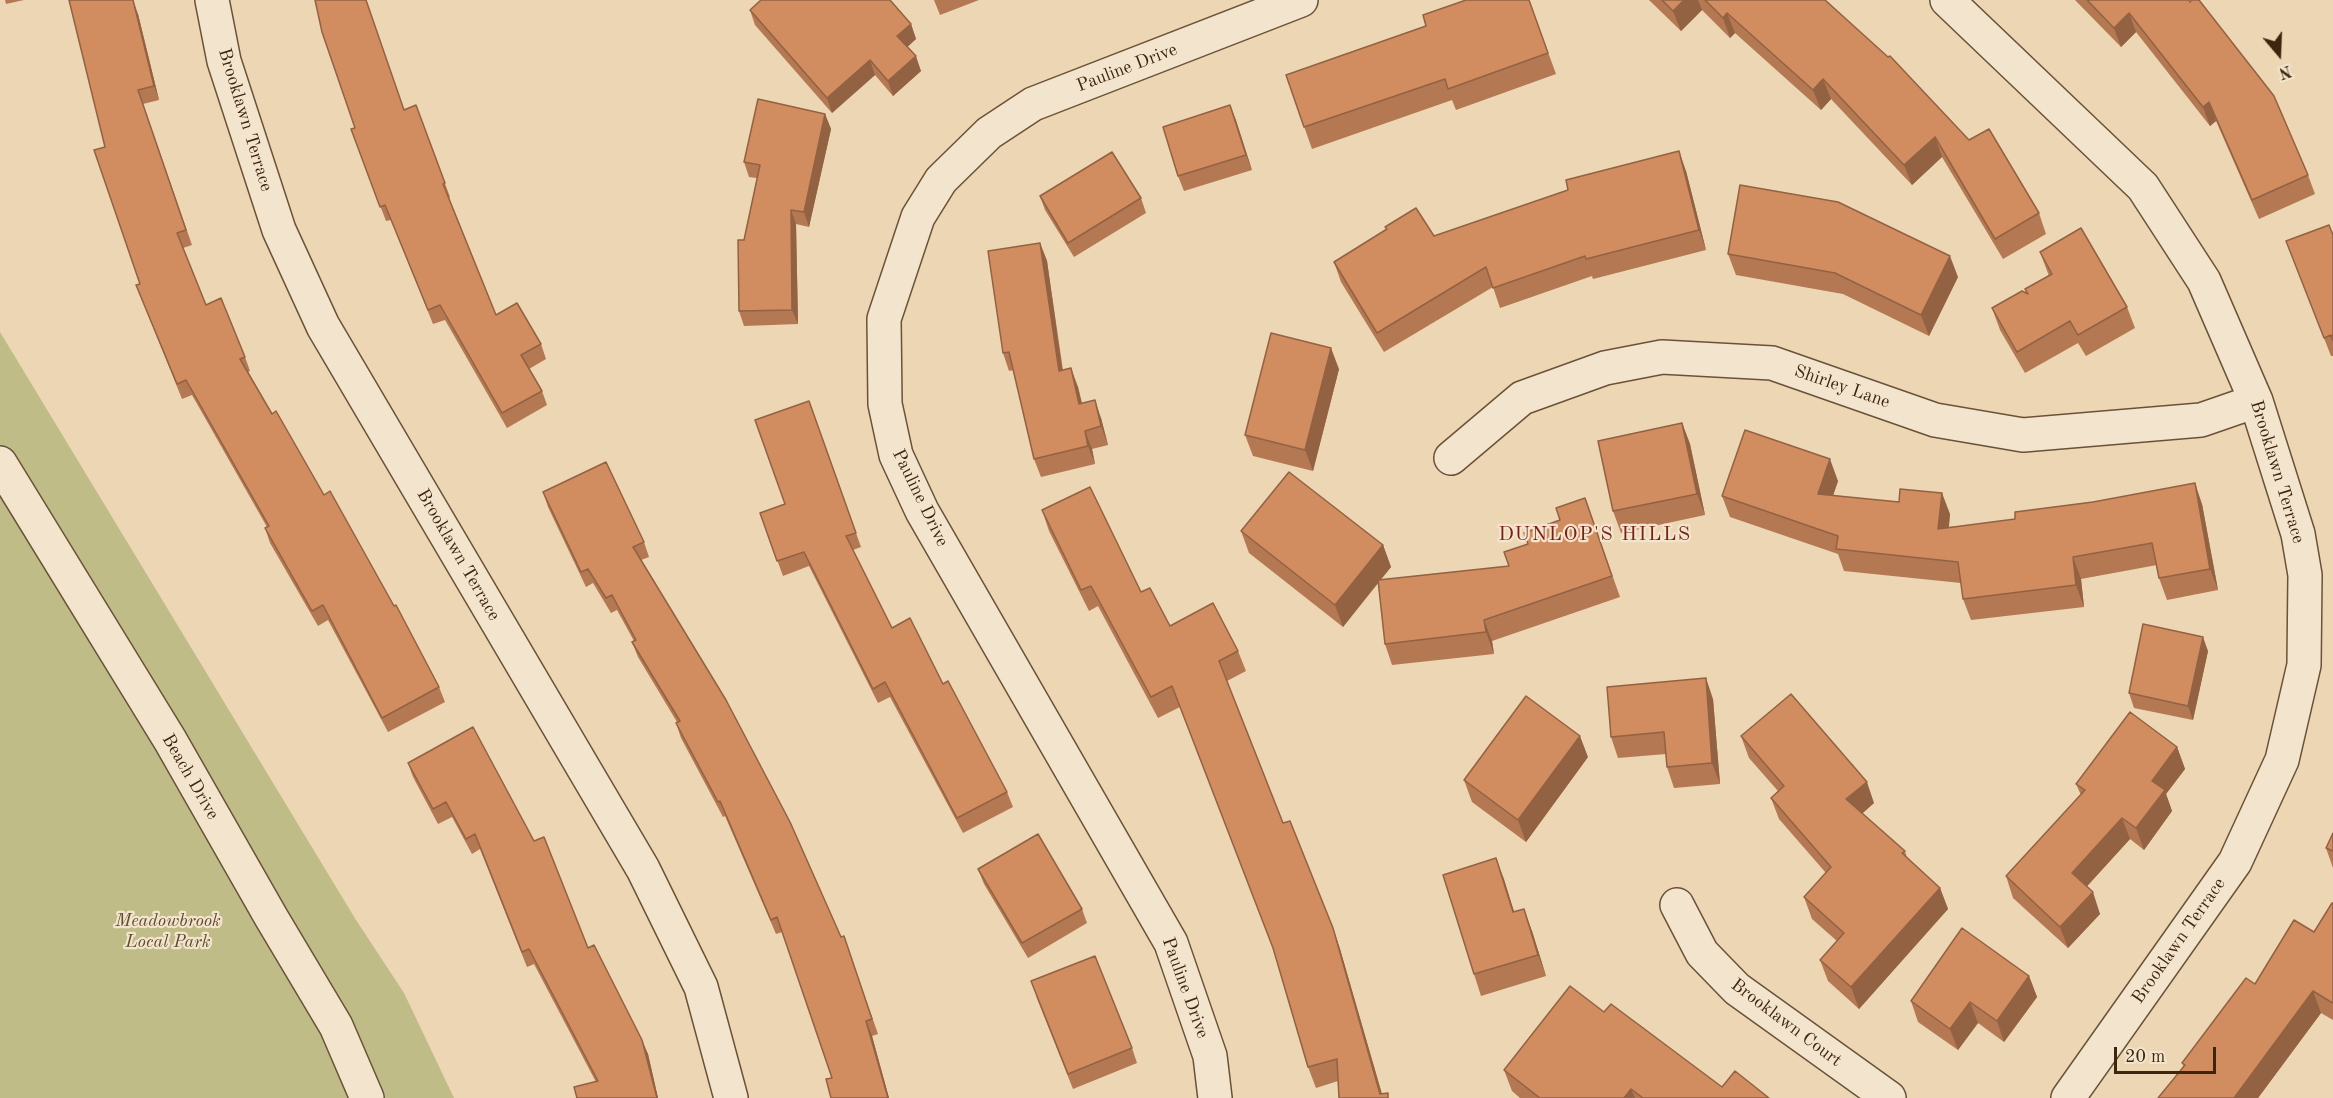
<!DOCTYPE html>
<style>
body{margin:0}
#map{position:relative;width:2333px;height:1098px;overflow:hidden;background:#ecd6b3;font-family:"Old Standard TT",serif}
canvas{display:block}
.north{position:absolute;left:2249px;top:24px;width:60px;height:60px;-webkit-text-stroke:4px #f3e4ce;paint-order:stroke;rotate:161deg;font-size:16px;font-weight:700;line-height:24px;text-align:center;color:#3e260e}
.north::after{content:'';display:block;margin:auto;width:21px;height:27px;background:#3e260e;clip-path:polygon(50% 0,100% 100%,50% 72%,0 100%)}
.scale{position:absolute;left:2114px;top:1047px;width:102px;height:27px;box-sizing:border-box;border:3px solid #3e260e;border-top:0;padding-left:8px;font-size:18px;line-height:21px;white-space:nowrap;color:#3e260e;-webkit-text-stroke:4px #f3e4ce;paint-order:stroke}
</style>
<div id="map">
<canvas width="2333" height="1098"></canvas>
<div class="north">N</div>
<div class="scale">20 m</div>
</div>
<script>
const ctx = document.querySelector('canvas').getContext('2d');
ctx.lineJoin = 'round';
function paint(path, color) {
  ctx.fillStyle = color;
  ctx.fill(path, 'evenodd');
}
function stroke(path, color, width, dash) {
  ctx.strokeStyle = color;
  ctx.lineWidth = width;
  ctx.lineCap = dash ? 'butt' : 'round';
  ctx.setLineDash(dash || []);
  ctx.stroke(path);
}
function drawText(font, color, halo, rows, align = 'center') {
  ctx.font = font + ' "Old Standard TT",serif';
  ctx.lineWidth = 4.5;
  ctx.setLineDash([]);
  ctx.textBaseline = 'middle';
  ctx.strokeStyle = halo;
  ctx.fillStyle = color;
  for (const [text, x, y, turn = 0] of rows) {
    ctx.save();
    ctx.translate(x, y);
    ctx.rotate((+turn || 0) * Math.PI / 180);
    ctx.textAlign = isNaN(turn) ? turn : align;
    if (halo) ctx.strokeText(text, 0, 0);
    ctx.fillText(text, 0, 0);
    ctx.restore();
  }
}
const green = new Path2D(`
 M0,332L356,920L404,993L454,1098H0Z`);
const minor = new Path2D(`
 M212,0L224,61L279,230L323,326L643,869L701,987L731,1098
 M1947,0L2143,187L2204,281L2256,401L2298,534L2305,575L2304,665L2282,760L2235,862L2068,1098
 M1451,458L1522,398L1605,368L1662,357L1772,363L1935,420L2023,435L2201,420L2256,401
 M0,463L170,740L271,917L336,1026L367,1098
 M1677,905L1702,953L1737,989L1889,1098
 M1215,1098L1210,1056L1171,943L922,511L896,455L885,404L884,319L918,217L941,180L989,133L1033,104L1301,0`);
const wall = new Path2D(`
 M5,0H24L6,4Z
 M934,0H979L940,15Z
 M1529,0L1556,74L1456,110L1452,100L1312,149L1286,75L1426,26Z
 M1649,0H1825L1969,140L2039,213L2046,234L2003,259L1942,157L1912,185L1831,99L1821,110L1735,33L1730,38L1702,10L1681,31Z
 M2075,0H2189L2308,175L2315,194L2259,219L2216,121L2210,126L2136,32L2121,47Z
 M750,10L911,24L916,39L907,47L921,71L893,96L875,75L832,113L755,25Z
 M138,14L159,100L143,104L192,245L183,248L206,305L245,357L250,371L248,372L272,414L324,495L439,687L445,702L388,732L328,620L318,626L270,543L265,528L267,527L192,395L182,399L136,285L140,284L105,147Z
 M416,105L450,197L449,198L496,315L541,344L546,359L529,369L542,391L547,405L507,428L445,320L433,324L391,220L386,221L351,129Z
 M1230,105L1252,170L1184,191L1178,176Z
 M825,114L831,129L809,227L796,224L798,324L744,326L739,311L744,240L757,178L749,177L744,162Z
 M1686,171L1706,250L1593,279L1592,276L1500,308L1493,287L1384,352L1341,282L1334,262Z
 M1040,196L1141,198L1146,213L1074,257L1045,210Z
 M2333,235V356H2331L2286,241Z
 M1040,243L1047,261L1063,370L1078,387L1082,403L1101,418L1108,445L1092,449L1095,464L1041,477L1034,459L1014,370L1009,371L1003,353Z
 M2040,252L2127,307L2135,328L2086,356L2078,343L2025,373L2000,330L1992,308L2027,293L2025,289L2049,276Z
 M1728,254L1958,277L1929,336L1843,294L1736,275Z
 M1339,369L1313,471L1253,456L1245,435Z
 M809,401L861,547L853,550L892,628L943,684L1007,792L1013,807L963,833L890,697L878,703L809,566L783,576L760,513L785,504Z
 M1682,423L1690,444L1705,515L1621,533L1613,511Z
 M1838,481L1833,496L1950,514L1949,527L2202,504L2218,590L2167,600L2159,578L2157,565L2081,579L2084,607L1971,620L1963,599L1961,583L1844,571L1838,554L1730,517L1722,496Z
 M543,492L644,542L649,557L641,560L841,937L844,936L878,1034L872,1036L889,1098H831L832,1078L782,932L776,934L725,816L723,817L681,738L676,723L677,722L638,657L632,642L634,641L617,610L611,613L593,583L586,587L548,507Z
 M1585,498L1620,597L1492,641L1494,654L1392,665L1385,644L1378,582L1343,627L1249,553L1241,531L1383,545L1391,567L1380,580L1509,566L1528,544L1560,520Z
 M1042,510L1141,592L1170,626L1238,651L1246,671L1227,681L1283,823L1333,928L1340,949L1382,1094L1390,1098L1338,1081L1316,1088L1308,1067L1275,953L1180,707L1158,718L1098,606L1089,611L1049,531Z
 M2208,651L2193,720L2134,708L2129,693Z
 M1713,699L1720,784L1674,788L1667,767L1666,754L1618,758L1611,737Z
 M1741,736L1874,803L1862,813L1905,851L1907,858L1940,888L1948,909L1859,1009L1828,981L1820,960L1837,941L1812,919L1804,897L1826,873L1779,819L1771,798L1778,791L1749,758Z
 M2177,747L2185,769L2166,794L2172,811L2144,850L2130,839L2087,886L2100,914L2068,948L2013,898L2006,876L2081,795L2076,784Z
 M1588,757L1526,842L1472,802L1464,780Z
 M408,763L588,948L648,1054L658,1098H577L596,1082L534,964L527,967L480,849L472,854L452,817L438,824L413,777Z
 M2333,833V868L2326,848Z
 M1496,858L1514,912L1532,931L1546,976L1481,996L1474,974Z
 M978,869L1082,909L1087,923L1028,958L984,884Z
 M2333,903V1020L2321,1013L2258,1098H2158L2184,1067L2182,1063L2255,984L2314,932Z
 M2029,976L2037,997L2004,1042L1978,1023L1958,1050L1918,1022L1911,1001Z
 M1036,996L1132,1048L1137,1063L1073,1089Z
 M1604,1012L1722,1087L1769,1098H1520L1512,1091L1504,1070Z`);
const shadedWall = new Path2D(`
 M133,0L138,14L159,100L154,86Z
 M1684,0H1698L1702,10L1681,31L1673,11Z
 M1727,13L1735,33L1730,38L1723,18Z
 M2129,13L2136,32L2121,47L2114,28Z
 M911,24L916,39L903,51L897,36Z
 M916,56L921,71L893,96L888,81Z
 M870,60L875,75L832,113L827,98Z
 M1823,79L1831,99L1821,110L1813,90Z
 M2209,102L2216,121L2210,126L2203,107Z
 M1230,105L1236,120L1252,170L1246,155Z
 M825,114L831,129L809,227L804,212Z
 M1935,137L1942,157L1912,185L1904,165Z
 M1679,151L1686,171L1706,250L1699,230Z
 M791,210L796,224L798,324L792,310Z
 M1040,243L1047,261L1065,390L1059,371Z
 M1950,256L1958,277L1929,336L1921,315Z
 M1331,348L1339,369L1313,471L1305,450Z
 M1071,368L1078,387L1086,422L1079,404Z
 M1095,400L1101,418L1108,445L1101,426Z
 M1682,423L1690,444L1705,515L1697,494Z
 M1085,431L1092,449L1095,464L1088,446Z
 M1830,459L1838,481L1826,515L1818,494Z
 M2195,483L2202,504L2218,590L2210,569Z
 M1942,493L1950,514L1946,550L1938,529Z
 M1383,545L1391,567L1343,627L1335,605Z
 M2073,557L2081,579L2084,607L2076,585Z
 M1484,620L1492,641L1494,654L1486,632Z
 M2203,637L2208,651L2193,720L2188,706Z
 M1706,678L1713,699L1720,784L1712,763Z
 M1580,736L1588,757L1526,842L1518,820Z
 M2177,747L2185,769L2166,794L2172,811L2144,850L2136,828L2152,781Z
 M1867,782L1874,803L1854,821L1846,799Z
 M2122,818L2130,839L2080,894L2072,873Z
 M1496,858L1504,879L1521,934L1513,912Z
 M1940,888L1948,909L1859,1009L1851,987Z
 M2093,892L2100,914L2068,948L2060,927Z
 M1524,909L1532,931L1546,976L1538,955Z
 M1333,928L1340,949L1383,1098H1382Z
 M2029,976L2037,997L2004,1042L1997,1021Z
 M2313,991L2321,1013L2258,1098H2234Z
 M1970,1002L1978,1023L1958,1050L1950,1029Z
 M866,1021L872,1036L889,1098H888Z
 M642,1040L648,1054L658,1098H657Z
 M1631,1089L1635,1098H1624Z`);
const building = new Path2D(`
 M69,0H133L154,86L138,90L186,230L177,233L206,305L221,298L245,357L240,359L272,414L276,411L324,495L330,491L394,606L396,605L439,687L382,718L323,605L312,611L265,528L269,526L186,380L177,384L136,285L140,284L94,150L105,147Z
 M315,0H366L404,110L416,105L445,183L443,184L496,315L517,303L541,344L521,355L542,391L502,413L440,305L428,310L385,205L380,207L351,129L355,128L322,32Z
 M761,0H890L911,24L897,36L916,56L888,81L870,60L827,98L750,10Z
 M1466,0H1529L1548,53L1448,89L1445,79L1304,127L1286,75L1426,26L1423,15Z
 M1662,0H1684L1673,11Z
 M1705,0H1825L1888,57L1890,56L1969,140L1989,129L2039,213L1995,239L1935,137L1904,165L1823,79L1813,90L1727,13L1723,18Z
 M2087,0H2189L2190,2L2192,0H2199L2274,96L2308,175L2252,200L2209,102L2203,107L2129,13L2114,28Z
 M758,99L825,114L804,212L791,210L792,310L739,311L738,240H744L760,165L744,162Z
 M1230,105L1246,155L1178,176L1163,127Z
 M1679,151L1699,230L1586,259L1585,256L1493,288L1486,267L1377,333L1334,262L1387,229L1385,227L1416,208L1434,236L1568,190L1566,180Z
 M1112,152L1141,198L1068,243L1040,196Z
 M1740,185L1838,202L1950,256L1921,315L1835,273L1728,254Z
 M2329,225L2333,235V341L2331,335L2324,338L2286,241Z
 M2081,228L2127,307L2078,335L2070,321L2017,352L1992,308L2022,291L2028,294L2025,289L2052,274L2040,252Z
 M1040,243L1059,371L1071,368L1079,404L1095,400L1101,426L1085,431L1088,446L1034,459L1009,352L1003,353L988,251Z
 M1271,333L1331,348L1305,450L1245,435Z
 M809,401L856,533L846,536L892,628L910,618L943,684L948,681L1007,792L957,818L885,682L873,689L804,552L777,561L760,513L785,504L755,420Z
 M1682,423L1697,494L1613,511L1598,441Z
 M1745,430L1830,459L1818,494L1899,502L1900,489L1942,493L1938,529L2015,519V512L2093,502L2195,483L2210,569L2159,578L2152,543L2073,557L2076,585L1963,599L1958,562L1836,549L1838,536L1722,496Z
 M606,462L644,542L633,547L726,700L790,822L841,937L844,936L872,1019L866,1021L888,1098H831L826,1079L832,1078L777,917L771,920L720,801L718,802L676,723L680,721L632,642L636,640L612,595L606,598L588,569L581,572L543,492Z
 M1289,472L1383,545L1335,605L1241,531Z
 M1090,487L1141,592L1150,588L1170,626L1213,603L1238,651L1219,661L1283,823L1290,821L1333,928L1380,1094L1388,1093V1098H1339L1337,1059L1308,1067L1273,948L1172,686L1151,697L1091,586L1081,590L1042,510Z
 M1585,498L1612,576L1484,620L1486,632L1385,644L1378,580L1509,566L1504,552L1528,544L1524,533L1560,520L1556,508Z
 M2143,624L2203,637L2188,706L2129,693Z
 M1706,678L1712,763L1667,767L1664,732L1611,737L1607,687Z
 M1791,694L1867,782L1846,799L1905,851L1902,853L1940,888L1851,987L1820,960L1844,933L1804,897L1831,867L1771,798L1784,786L1741,736Z
 M1526,696L1580,736L1518,820L1464,780Z
 M2130,712L2177,747L2152,781L2165,790L2136,828L2122,818L2072,873L2093,892L2060,927L2006,876L2085,790L2076,784Z
 M473,727L534,841L544,837L588,948L594,945L642,1040L657,1098H577L574,1087L598,1081L529,949L522,952L475,834L466,839L446,802L433,809L408,763Z
 M2333,833V851L2326,848Z
 M1038,834L1082,909L1022,943L978,869Z
 M1496,858L1513,912L1524,909L1538,955L1474,974L1443,875Z
 M2332,903H2333V1003L2313,991L2234,1098H2158L2185,1065L2182,1063L2246,978L2255,984L2294,920L2314,932Z
 M1962,928L2029,976L1997,1021L1970,1002L1950,1029L1911,1001Z
 M1095,956L1132,1048L1068,1074L1031,981Z
 M1570,986L1604,1012L1611,1004L1722,1087L1735,1071L1769,1098H1643L1631,1089L1624,1098H1540L1504,1070Z`);
const streetNames = [
 ["Pauline Drive",1127,68,-21],
 ["Brooklawn Terrace",245,120,73],
 ["Shirley Lane",1842,387,19],
 ["Brooklawn Terrace",2277,472,73],
 ["Pauline Drive",920,498,64],
 ["Brooklawn Terrace",458,555,60],
 ["Beach Drive",190,777,60],
 ["Brooklawn Terrace",2179,941,-55],
 ["Pauline Drive",1185,988,70],
 ["Brooklawn Court",1786,1023,37]
];
const parkNames = [
 ["Meadowbrook",168,921],
 ["Local Park",168,942]
];
const neighbourhoodNames = [
 ["DUNLOP'S HILLS",1595,535]
];
paint(green, '#bfbc88');
stroke(minor, '#6a5237', 36);
stroke(minor, '#f3e4ce', 33);
paint(wall, '#b47853');
paint(shadedWall, '#926243');
paint(building, '#d18c60');
stroke(building, '#926243', 1.5);
drawText('18px', '#3e260e', '#f3e4ce', streetNames);
drawText('italic 18px', '#5e4c2c', '#f3e4ce', parkNames);
ctx.letterSpacing = '1.5px';
drawText('20px', '#7a1f14', '#f3e4ce', neighbourhoodNames);
ctx.letterSpacing = '0px';
</script>
